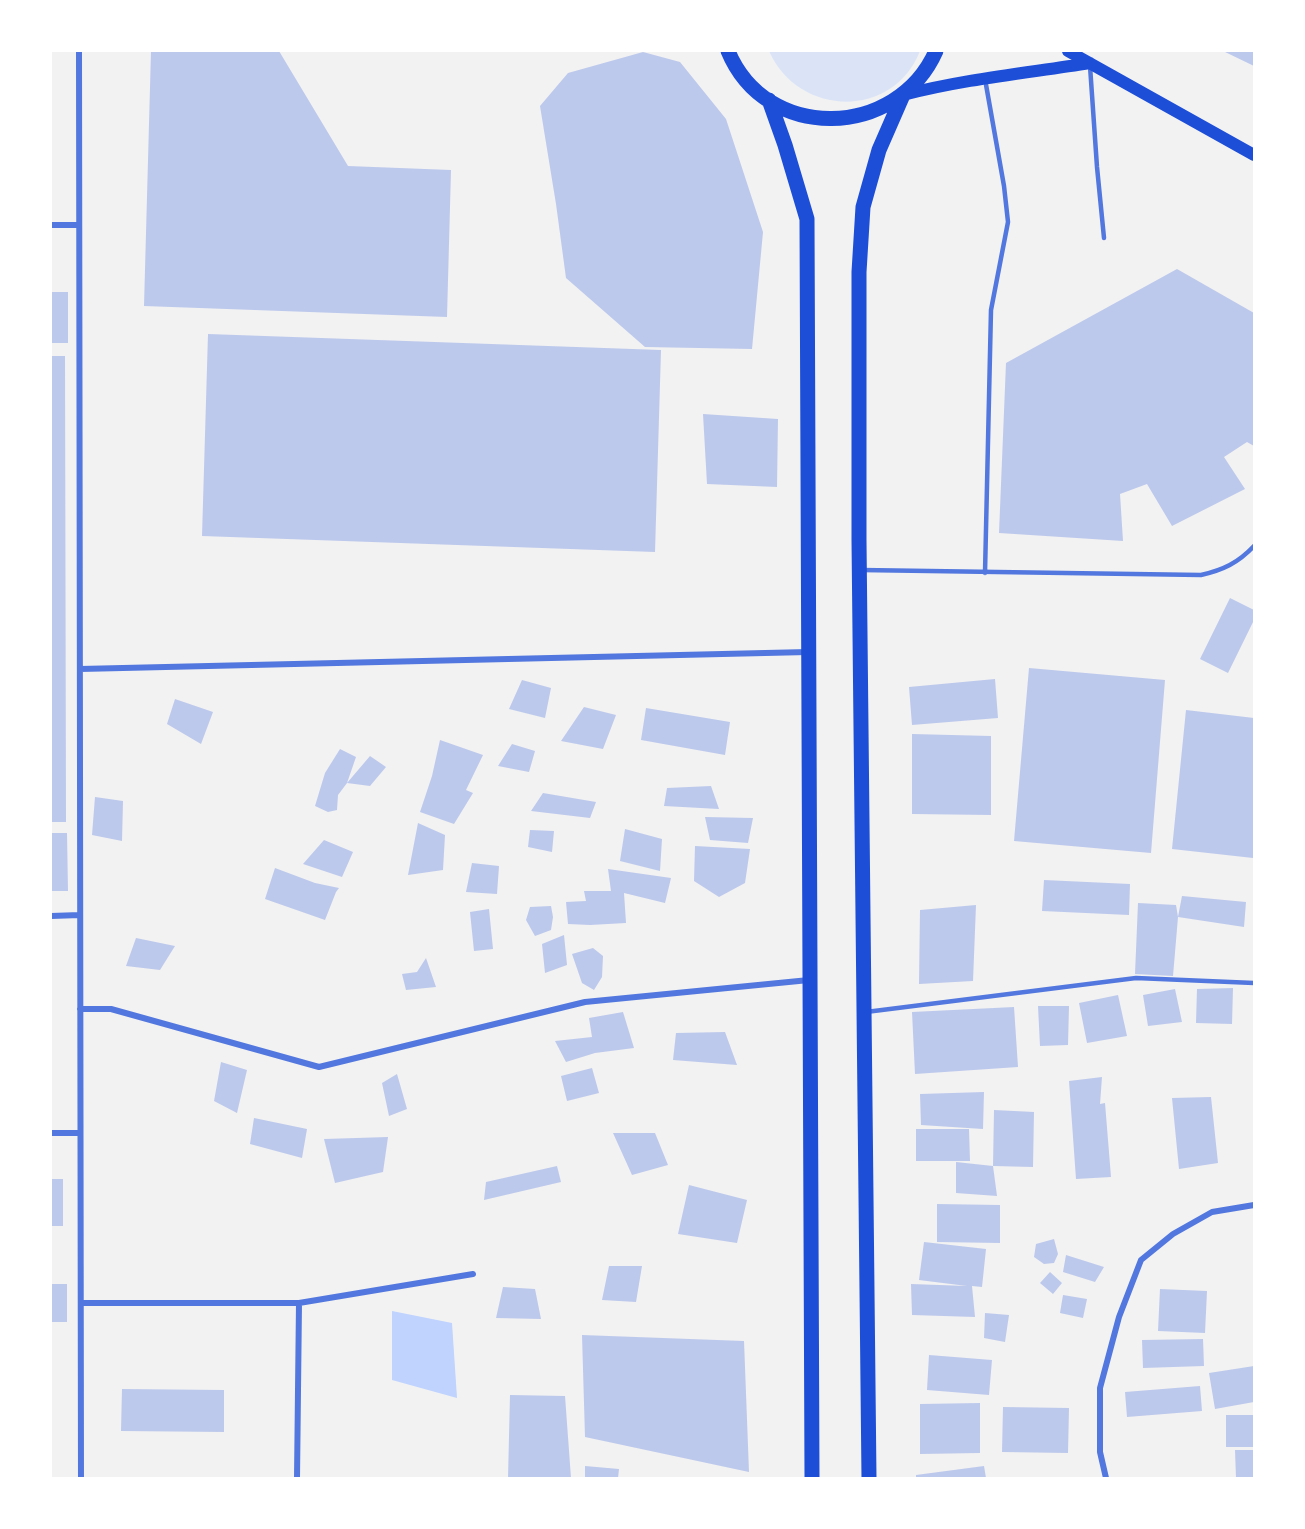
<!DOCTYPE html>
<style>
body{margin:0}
#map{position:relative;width:1305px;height:1529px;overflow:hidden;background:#f2f2f2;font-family:Bitter,serif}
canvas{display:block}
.frame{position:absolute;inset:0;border:52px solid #fff;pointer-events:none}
</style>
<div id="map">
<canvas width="1305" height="1529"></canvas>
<div class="frame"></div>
</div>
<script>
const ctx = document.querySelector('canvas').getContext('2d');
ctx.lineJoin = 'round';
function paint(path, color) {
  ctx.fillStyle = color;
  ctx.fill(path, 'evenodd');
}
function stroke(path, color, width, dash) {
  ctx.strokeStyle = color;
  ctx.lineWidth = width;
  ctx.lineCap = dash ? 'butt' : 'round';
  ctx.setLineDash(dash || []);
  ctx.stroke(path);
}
const green = new Path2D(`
 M769,51H920C893,120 798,117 769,51Z`);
const water = new Path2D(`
 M392,1311L452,1323L457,1398L392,1380Z`);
const building = new Path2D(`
 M151,51H279L348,166L451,170L447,317L144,306Z
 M1223,51H1254V66Z
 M643,52L680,62L726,119L763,232L752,349L645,347L566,278L556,204L540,106L568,73Z
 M1177,269L1254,313V446L1247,442L1224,457L1245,489L1172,526L1147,484L1120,494L1123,541L999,533L1006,363Z
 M51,292H68V343H51Z
 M208,334L661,350L655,552L202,536Z
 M51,356H65L66,822H51Z
 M703,414L778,419L777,487L707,484Z
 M1230,598L1254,610V620L1228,673L1200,659Z
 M1029,668L1165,680L1151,853L1014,841Z
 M995,679L998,718L912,725L909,687Z
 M522,680L551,688L545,718L509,709Z
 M175,699L213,712L201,744L167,724Z
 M584,707L616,715L603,749L561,741Z
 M646,708L730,722L725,755L641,740Z
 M1186,710L1254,718L1253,858L1172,849Z
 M912,734L991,736V815L912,814Z
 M440,740L483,755L466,790L473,793L454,824L420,812L432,776Z
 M512,744L535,751L529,772L498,766Z
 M340,749L356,757L347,783L370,756L386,767L370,786L347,783L338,795L337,810L328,812L315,806L325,773Z
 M711,786L719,809L664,806L667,788Z
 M543,793L596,802L590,818L531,811Z
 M95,797L123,801L122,841L92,835Z
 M705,817L753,818L748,843L710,840Z
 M418,823L445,835L443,870L408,875Z
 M625,829L662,839L660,871L620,861Z
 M530,830L554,831L552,852L528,847Z
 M51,833H67L68,891H51Z
 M324,840L353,852L342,877L303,864Z
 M695,846L750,849L745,883L719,897L694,881Z
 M472,863L499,866L497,894L466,892Z
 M275,868L315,883L339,888L336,892L325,920L265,899Z
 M608,869L671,878L665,903L624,893L626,923L590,925L568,924L566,902L586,901L584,891H611Z
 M1044,880L1130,884L1129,915L1042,911Z
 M1182,896L1246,902L1244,927L1178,917Z
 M1138,903L1176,905L1178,917L1173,976L1135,974Z
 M976,905L973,981L919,984L920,910Z
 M551,906L553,917L551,930L535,936L526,920L530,907Z
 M489,909L493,949L474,951L470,912Z
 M564,935L567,965L545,973L542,944Z
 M136,938L175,946L160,970L126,966Z
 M593,948L603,956L602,977L594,990L582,983L572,954Z
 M426,958L436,987L406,990L402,974L417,972Z
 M1233,988L1232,1024L1196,1023L1197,989Z
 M1175,989L1182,1022L1148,1026L1143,995Z
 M1118,995L1127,1036L1087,1043L1079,1003Z
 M1038,1006H1069L1068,1045L1040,1046Z
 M1014,1007L1018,1067L915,1074L912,1012Z
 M623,1012L634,1048L595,1053L566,1062L555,1041L592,1037L589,1018Z
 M725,1032L737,1065L673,1060L676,1033Z
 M221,1062L247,1070L237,1113L214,1101Z
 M592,1068L599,1093L567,1101L561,1076Z
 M397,1074L407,1109L389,1116L382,1083Z
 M1102,1077L1100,1104L1105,1103L1111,1177L1076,1179L1069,1081Z
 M984,1092L983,1129L921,1125L920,1094Z
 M1211,1097L1218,1163L1179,1169L1172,1098Z
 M994,1110L1034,1112L1033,1167L993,1166Z
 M254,1118L307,1129L302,1158L250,1144Z
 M916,1129H969L970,1161H916Z
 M613,1133H655L668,1165L632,1175Z
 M388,1137L383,1172L335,1183L324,1139Z
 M956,1162L993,1166L997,1196L956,1193Z
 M557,1166L561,1182L484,1200L486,1182Z
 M51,1179H63V1226H51Z
 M689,1185L747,1200L737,1243L678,1234Z
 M937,1204L1000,1205V1243L937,1242Z
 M1054,1239L1058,1254L1054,1263L1044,1264L1034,1257L1036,1244Z
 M924,1242L986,1249L982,1287L972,1286L975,1317L912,1315L911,1284L967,1286L919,1280Z
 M1066,1255L1104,1267L1095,1282L1063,1272Z
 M609,1266H642L636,1302L602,1300Z
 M1050,1272L1062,1283L1053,1294L1040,1283Z
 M51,1284H67V1322H51Z
 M503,1287L535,1289L541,1319L496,1318Z
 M1160,1289L1207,1291L1205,1333L1158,1331Z
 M1063,1295L1087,1299L1083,1318L1060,1313Z
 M985,1313L1009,1315L1005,1342L984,1338Z
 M582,1335L744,1341L749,1472L585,1437Z
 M1203,1339L1204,1366L1143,1368L1142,1340Z
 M929,1355L992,1360L989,1395L927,1390Z
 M1254,1366V1402L1215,1409L1209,1373Z
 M1200,1386L1202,1411L1127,1417L1125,1392Z
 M122,1389L224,1390V1432L121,1431Z
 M510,1395L565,1396L571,1478H508Z
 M980,1403V1453L920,1454V1404Z
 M1003,1407L1069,1408L1068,1453L1002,1452Z
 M1226,1415H1254V1447H1226Z
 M1235,1450H1254V1478H1236Z
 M585,1466L619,1469L618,1478H585Z
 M984,1466L986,1478H916V1475Z`);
const service = new Path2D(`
 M1090,66L1097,167L1104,238
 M985,79L1004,186L1008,222L991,310L985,573
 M861,570L1201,575C1223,570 1238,563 1254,546
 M866,1012L1136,978L1254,983`);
const minor = new Path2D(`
 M79,51L81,1478
 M51,225H79
 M80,669L808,652
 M51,916L80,915
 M80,1009H111L319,1067L585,1002L809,980
 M51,1133H80
 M81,1303H299L473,1274
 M297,1478L299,1303
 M1106,1478L1100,1452V1388L1119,1317L1141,1260L1173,1234L1212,1212L1254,1205`);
const secondary = new Path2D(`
 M1068,51L1254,155
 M903,95C965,79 1027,73 1090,63`);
const primary = new Path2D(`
 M728,51C766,143 897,139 936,51
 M769,100L785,145L807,219L812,1478
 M869,1478L859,540V272L863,207L879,150L903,95`);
paint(green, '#dbe4f7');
paint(water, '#bfd3fe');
paint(building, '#bdc9ec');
stroke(service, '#5277de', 4.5);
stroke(minor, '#5277de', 6);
stroke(secondary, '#1d4ed8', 12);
stroke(primary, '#1d4ed8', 15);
</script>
